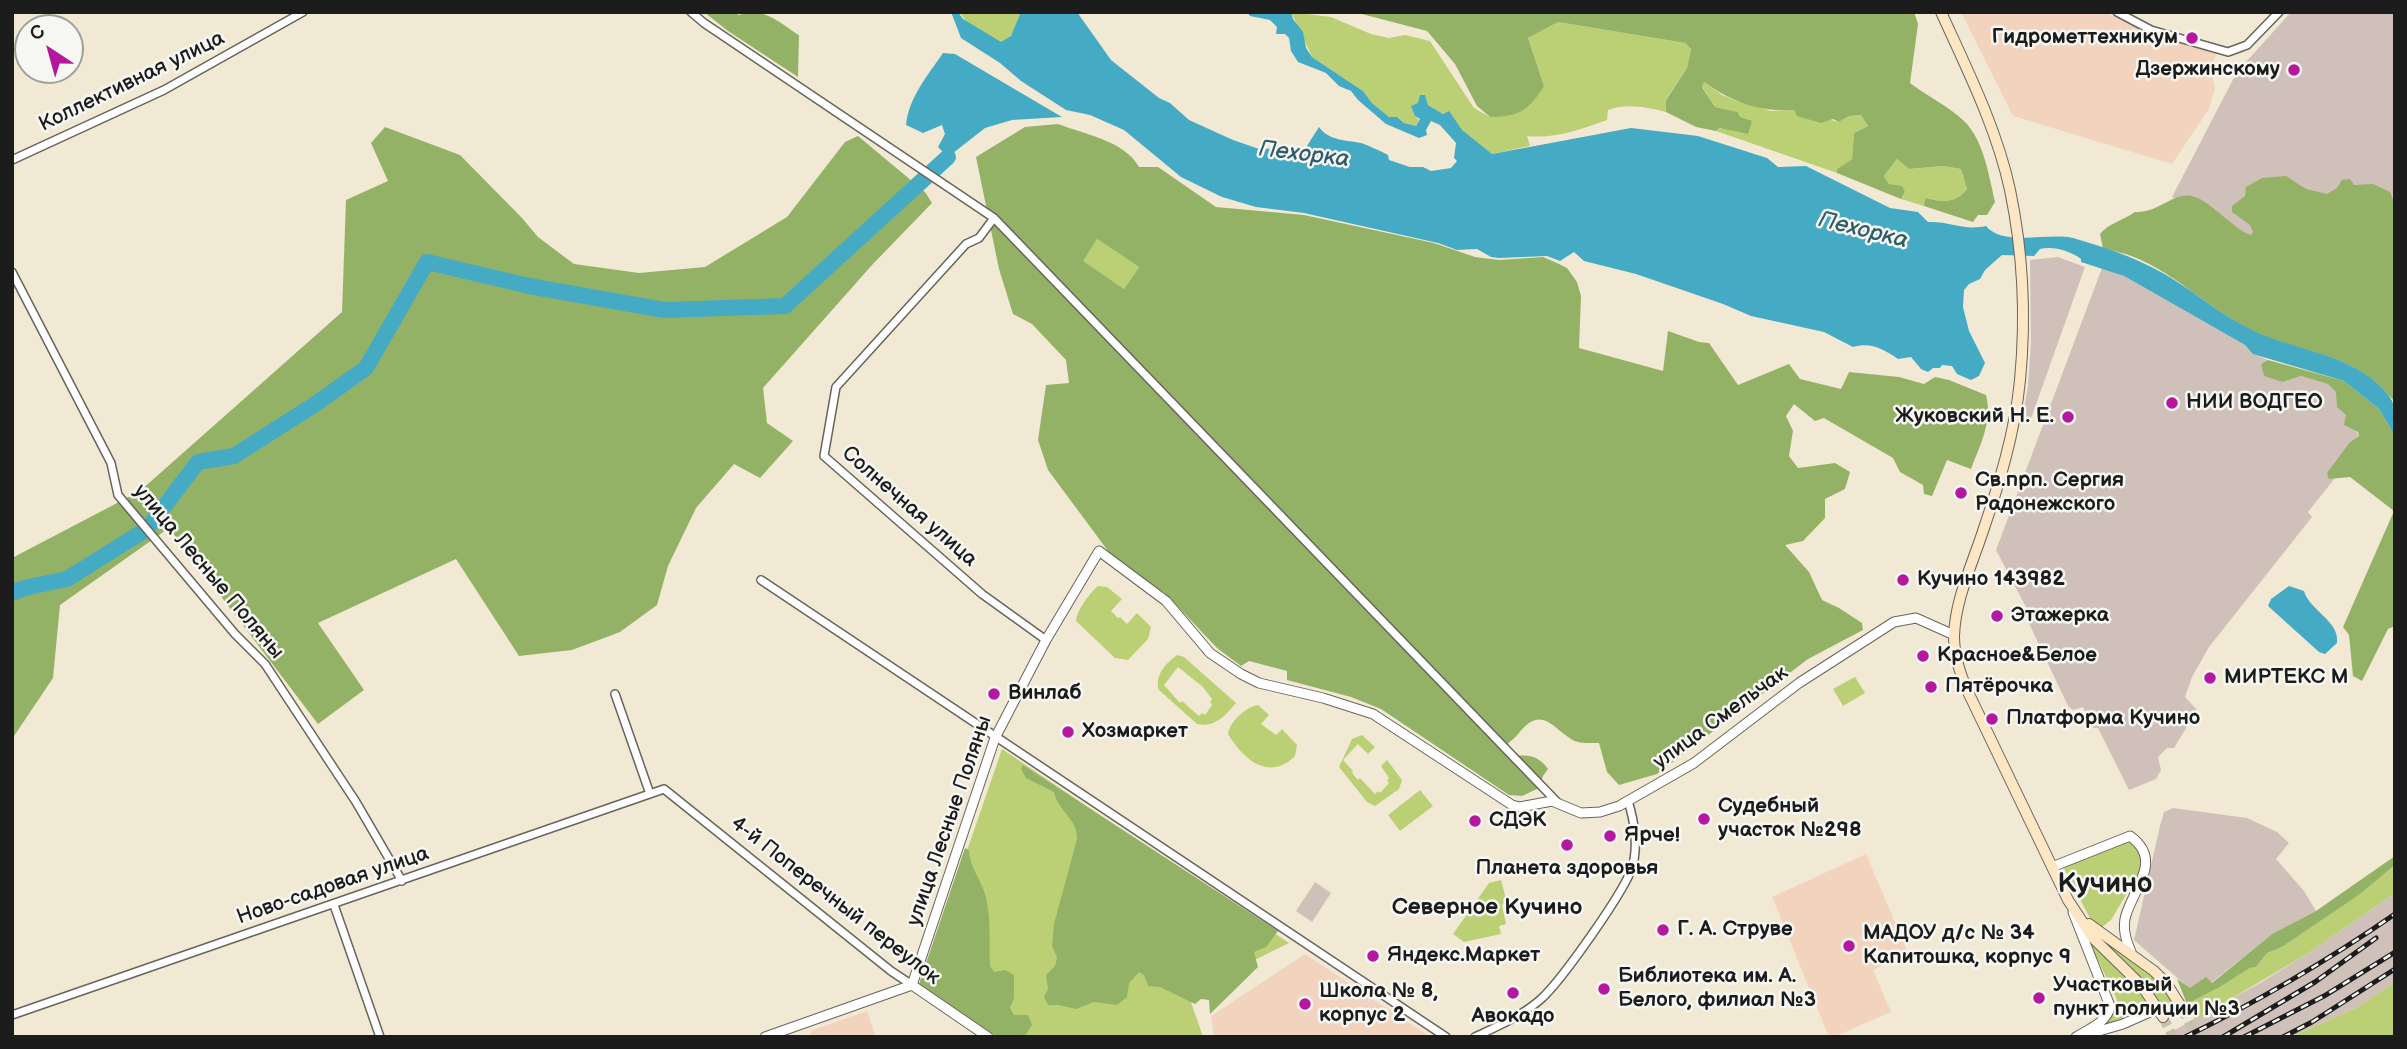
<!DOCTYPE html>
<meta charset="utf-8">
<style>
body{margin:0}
#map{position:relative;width:2407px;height:1049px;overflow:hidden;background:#f2e9d5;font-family:"Balsamiq Sans",sans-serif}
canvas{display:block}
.frame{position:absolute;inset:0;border:14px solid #1c1c1c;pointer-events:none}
.north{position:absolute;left:14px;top:14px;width:70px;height:70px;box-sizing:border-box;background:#f6f6f2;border:2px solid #9f9f9c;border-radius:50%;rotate:324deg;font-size:19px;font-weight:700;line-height:28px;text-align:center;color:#1c1c1c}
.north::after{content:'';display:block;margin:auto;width:24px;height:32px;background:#b5179e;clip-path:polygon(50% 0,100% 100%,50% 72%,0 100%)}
</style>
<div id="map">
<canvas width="2407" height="1049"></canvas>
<div class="frame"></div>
<div class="north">С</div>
</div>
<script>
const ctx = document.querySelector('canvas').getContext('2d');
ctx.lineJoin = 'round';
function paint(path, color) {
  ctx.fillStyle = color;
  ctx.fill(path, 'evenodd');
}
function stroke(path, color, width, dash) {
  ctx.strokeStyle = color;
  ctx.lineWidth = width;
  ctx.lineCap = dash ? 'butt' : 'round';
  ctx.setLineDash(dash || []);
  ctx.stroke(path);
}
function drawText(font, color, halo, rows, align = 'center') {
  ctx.font = font + ' "Balsamiq Sans",sans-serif';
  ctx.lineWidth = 5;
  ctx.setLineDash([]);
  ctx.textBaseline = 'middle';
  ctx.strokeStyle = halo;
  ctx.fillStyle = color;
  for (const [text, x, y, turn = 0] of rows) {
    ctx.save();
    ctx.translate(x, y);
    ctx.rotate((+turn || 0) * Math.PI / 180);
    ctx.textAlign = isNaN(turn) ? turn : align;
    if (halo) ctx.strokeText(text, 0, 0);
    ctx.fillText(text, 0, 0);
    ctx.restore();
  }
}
const built = new Path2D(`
 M1961,12H2104L2156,36L2216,54L2211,70L2215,88L2209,109L2172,164L2013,116Z
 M1866,854L1908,953L1873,970L1891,1012L1834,1037H1829L1772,897Z
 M1305,954L1427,1035L1214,1037L1211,1016Z
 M867,1011L876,1037H811L810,1031Z`);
const industrial = new Path2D(`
 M2291,12H2395V325L2172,197L2237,72Z
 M2058,257L2085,267L2029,424L2022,420L2028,386L2031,343L2030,260Z
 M2102,268L2124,276L2245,345L2254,354L2268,360L2261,364L2283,382L2301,376L2329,384L2336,392L2346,415L2359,436L2350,442L2329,479L2335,478L2308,512L2312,517L2209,647L2192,677L2185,697L2197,710L2174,748H2167L2158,757L2161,770L2156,779L2129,790L2098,728H2093L2083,707L2073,710L2068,706L2025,615L2027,609L1996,550Z
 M2173,808L2247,818L2277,832L2289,843L2276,859L2304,891L2316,911L2272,934L2211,983L2190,989L2134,940L2160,826L2164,812Z
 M1315,882L1331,893L1312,922L1296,911Z
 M2395,893V982L2356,1008L2291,1037H2162L2260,983L2307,954Z`);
const green = new Path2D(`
 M960,12H1024L1009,42C1005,42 1001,43 997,42C985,41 965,23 960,12Z
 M1291,12L1331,17L1371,34L1389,38L1405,35L1430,41L1474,108L1490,117L1544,86L1528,38L1558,22L1685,43L1691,49L1687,68L1666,99V112C1647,107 1627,103 1608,110L1607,120C1581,129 1556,139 1527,136L1530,146L1492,154C1476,142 1457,131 1449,112L1443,114L1428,105L1418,103L1415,116L1419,120L1416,126L1404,123L1397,117H1389L1372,103L1363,91L1312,57Z
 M1704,82L1722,95L1734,100L1771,111L1794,110L1839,122L1849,116L1861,115L1868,126L1854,133L1852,159L1837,169V173L1716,131L1740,117L1738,112L1715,107L1702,86Z
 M1897,159L1909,169L1943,166L1961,169L1967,189C1955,204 1942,202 1925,198L1924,206L1901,199L1905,192L1889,184L1884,176Z
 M1097,239L1139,267L1124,289L1082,261Z
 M1098,586L1107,587L1122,599L1111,611L1118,618L1120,617L1127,624L1137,613L1151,627L1148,639L1128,660L1115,658L1076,621C1077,610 1089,594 1098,586Z
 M1177,655L1184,657L1236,703C1226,715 1215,728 1197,724L1159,690C1154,676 1166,663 1177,655ZM1178,667L1203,687L1212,699L1210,702L1212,705L1205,715L1202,713L1199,716L1182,701L1180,703L1164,685Z
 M1855,677L1865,693L1843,706L1833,689Z
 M1258,705L1269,715L1261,724L1276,735L1282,729L1297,745L1295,756C1269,782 1243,759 1228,734C1230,721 1246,707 1258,705Z
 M1362,735L1375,747L1368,754L1358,744L1343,760L1353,771L1352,773L1358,780L1360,778L1375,794L1378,791L1380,793L1389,783L1387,781L1389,778L1381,766L1387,760L1402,780L1399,789L1375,806L1367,802L1339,767L1352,739Z
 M1002,749L1289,943L1188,993L1203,1037H1007L922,981Z
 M1420,790L1433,806L1400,831L1388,815Z
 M2124,841H2130L2141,850V870L2111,920L2101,928L2092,922L2064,869L2070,861Z
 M2395,865V893L2307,954L2195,1020L2187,1004L2220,987L2250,968L2256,967L2267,953L2282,947L2359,895Z
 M1501,880L1507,903L1502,905L1506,924L1499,926L1501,934L1464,942L1453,934L1489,883Z
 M2086,935L2136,985L2149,1001C2140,1020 2107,1026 2089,1032C2103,1023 2116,1018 2117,1000Z
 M2104,940L2163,983L2178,1007L2165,1013Z
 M2395,982V1037H2291L2356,1008Z`);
const forest = new Path2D(`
 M704,12H733L739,15C763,6 779,22 799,35L798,77L728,31Z
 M1354,12H1914L1918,24L1910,83C1927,96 1948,106 1964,121C1984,140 1989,177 1995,202L1987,215H1978L1973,222L1924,206L1925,198C1942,202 1955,204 1967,189L1961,169L1943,166L1909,169L1897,159L1884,176L1889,184L1902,186L1905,192L1901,199L1837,173V169L1852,159L1854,133L1868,126L1861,115L1849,116L1839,122L1833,119L1821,123L1797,116L1794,110C1759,112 1732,102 1704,82L1702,87L1715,107L1738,112L1740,117L1752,121L1748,134L1720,128L1716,131L1696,127L1666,112V100L1687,68L1691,49L1685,43L1558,22L1528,38L1544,86C1529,110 1519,117 1490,117L1477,106L1455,64L1427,31Z
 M1058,124C1084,134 1125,141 1139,167H1158L1216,207L1304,215L1434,243L1475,257L1499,260L1543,257L1557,263L1567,268L1577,282L1581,296L1579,348L1663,371L1668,331L1699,342L1709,343L1738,385L1789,364L1800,379L1841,389L1849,372L1899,377L1924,384L1935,377L1949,380L1986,395C1993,421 1980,445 1971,469L1947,460L1932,496L1924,494L1923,485L1900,472L1893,458L1824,418L1815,421L1794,404L1786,416L1793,431L1789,456L1798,468L1835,463L1850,472L1845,489L1825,499V518L1803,541L1785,545L1809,572L1822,600L1839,608L1862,623L1863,630L1808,659L1657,774L1619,785L1607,772L1599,743C1590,743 1578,744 1571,739C1551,726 1541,706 1519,733C1514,740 1508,741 1504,750L1510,757C1527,754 1538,755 1548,769L1543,776L1539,788L1522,796L1509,795L1381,709L1351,697L1287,680V671L1249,661L1241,666L1217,648L1164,592L1146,583L1111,555L1048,470L1038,440L1046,385L1069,383L1066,360L1032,324L1013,314L999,269L976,157L1025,127ZM1097,239L1139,267L1124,289L1083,261Z
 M385,127L460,155L522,218L538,237L574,264L639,273L705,267L787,217L845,142L858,136L925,192L932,203L872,265L763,388L767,423L793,441L760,478L734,464L696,508L668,566L657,605L620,632L572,650L519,656L456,559L318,623L364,690L318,724L169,528L60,605L53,678L12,739V558L140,491L342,312L346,200L388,181L371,143Z
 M2286,176L2306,189L2327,194L2337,188L2342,180L2350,179L2354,185L2373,184L2390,192L2395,205V402C2351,349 2308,357 2253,331C2211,311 2177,274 2134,257C2124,253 2113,251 2103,248L2100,234C2109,223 2124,220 2135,212C2159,213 2173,192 2192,196C2208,199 2236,231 2251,235L2253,232L2250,225L2232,212V206L2245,196L2246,187L2262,178Z
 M2268,360L2344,381L2379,409L2395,436V626L2388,629L2362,681L2353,676L2349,635L2343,627L2394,511L2350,477L2329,479L2327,473L2350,442L2359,436L2358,432L2344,425L2346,415L2337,407L2336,392L2328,384L2301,376L2283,382L2264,376L2261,364Z
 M1023,765L1278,931L1266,947L1254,952L1258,967L1210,1014L1209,1000L1201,999L1195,1004L1160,987L1148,986L1144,975L1139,972L1129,983L1127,997L1117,1005L1094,1002L1076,1009L1058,1005H1048L1044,997L1048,989L1046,975L1055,966L1057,957L1052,946L1054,924L1077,839C1078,819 1057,810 1054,792L1026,778L1021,769Z
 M965,848L969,850C969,868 985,884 987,903C991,923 989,945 990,966L994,972L1005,970L1014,975V998L1010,1008L1014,1015H1028L1032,1025L1024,1037H997L919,984Z
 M2395,856V865L2359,895L2282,947L2267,953L2256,967L2250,968L2220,987L2187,1004L2177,979L2190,988L2206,977L2212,983L2272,934L2316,911Z`);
const water = new Path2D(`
 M951,12H958L963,19L1001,42L1011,36L1021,12H1077L1111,60L1159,98L1170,103L1189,120L1233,140L1259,149L1290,148L1299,153L1305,149L1319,127C1329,141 1346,140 1361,143C1370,146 1380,151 1388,155L1389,160L1410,167H1423L1431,171L1451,168L1457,161L1454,158L1456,143L1440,125L1431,121L1426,130L1427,135L1419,138L1386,124L1358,100L1351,91L1339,86L1326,73L1298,62L1291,51L1289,38L1285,34H1276L1277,27L1270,20L1250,16L1247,12H1291L1293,19L1303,32L1306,48L1312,57L1363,91L1372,103L1389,117H1397L1404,123L1416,126L1420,119L1415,116L1411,106L1418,103L1420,95H1425L1428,105L1443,114L1449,111L1462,130L1492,154L1631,128L1698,136L1767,158L1778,167L1806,166L1890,208L1918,212L1928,222C1950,221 1963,231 1986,226C2003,247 2049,232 2073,238C2109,248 2145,261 2176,281C2201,297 2224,317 2252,330C2297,352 2350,352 2386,392C2398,405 2395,419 2395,436L2379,409L2344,381L2253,354L2245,345L2124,276L2081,262V259C2070,251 2054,246 2040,249L2034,256L2002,255L1985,270L1980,279L1969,284L1964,290L1963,307L1969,331L1985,363L1979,376L1971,380L1957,374L1952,366L1942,365L1940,368H1933L1928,372L1921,369L1911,357L1898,359C1883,349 1871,342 1853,347L1824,332L1751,316L1723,304L1636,274L1584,261L1574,252L1560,261L1547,256L1499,258L1491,257L1477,249L1457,250L1438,243L1304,213L1256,207L1222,197L1181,177L1124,130L1090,115L1066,110L1021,81L1000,63L961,38Z
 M943,53L955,54L1062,117L1012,120L985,128L948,157L938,147L945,134L942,125L923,133L906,125C909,97 928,75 943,53Z
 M2289,586L2304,591C2309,610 2340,621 2337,643L2325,654L2319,652L2268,606L2271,599Z`);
const river = new Path2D(`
 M12,593L24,588L67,579L147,529L198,462L234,456L317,403L366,368L427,262L529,286L664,310L785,306L948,157`);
const secondaryTunnel = new Path2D(`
 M2182,1008L2196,1037
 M2163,1017L2173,1037`);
const minor = new Path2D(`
 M691,12L704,23L994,218L1557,802
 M2117,12L2151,30L2228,52L2247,45L2279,12
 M12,160L164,90L303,12
 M994,218L979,238L966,244L836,387L824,456L982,594L1046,640
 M12,272L111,463L118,495L235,634L265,664L356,802L402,881
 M761,580L1446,1037
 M615,694L650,794
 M334,905L380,1037
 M12,1015L664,789L891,971L912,985
 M1475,1037C1498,1026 1522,1016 1541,999C1561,981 1626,890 1633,865C1638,843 1635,823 1628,801`);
const tertiary = new Path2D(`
 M2052,867L2130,836C2163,860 2135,886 2126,915C2122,928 2126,940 2131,952
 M2073,912L2110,1006C2108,1022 2089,1029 2076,1037
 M912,985L995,738L1046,640L1099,551L1166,601L1210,653L1241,674L1259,683L1323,698L1373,714L1512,805L1520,807L1552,801L1581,813L1600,812L1619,806L1694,763L1799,683L1894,622L1916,618L1954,635
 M912,985L988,1037
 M2082,1036L2123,1024L2159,1008
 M765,1037L912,985`);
const secondary = new Path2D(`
 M1941,12C1967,69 1997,129 2010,190C2023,252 2026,317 2020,380C2015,433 1999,484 1982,534C1971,567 1955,601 1954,636C1954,656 1960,674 1968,692L2068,900L2093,938L2142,986L2163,1017
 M2089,924L2154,971L2166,983L2182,1008`);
const rail = new Path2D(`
 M2185,1037C2259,1001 2327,961 2395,914
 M2223,1037L2315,982L2376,938
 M2244,1037L2324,996L2395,952
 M2283,1037L2312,1022L2395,969`);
const markers = [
 [2192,38,7,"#b5179e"],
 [2294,70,7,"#b5179e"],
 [2172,403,7,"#b5179e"],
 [2068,417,7,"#b5179e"],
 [1961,493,7,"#b5179e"],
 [1903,580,7,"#b5179e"],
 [1997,616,7,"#b5179e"],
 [1923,656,7,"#b5179e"],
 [2210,678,7,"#b5179e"],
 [1931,687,7,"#b5179e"],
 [994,694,7,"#b5179e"],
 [1992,719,7,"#b5179e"],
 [1068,732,7,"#b5179e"],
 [1704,819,7,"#b5179e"],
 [1475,821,7,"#b5179e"],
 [1610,836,7,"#b5179e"],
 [1567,845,7,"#b5179e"],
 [1663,930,7,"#b5179e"],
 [1849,946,7,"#b5179e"],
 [1373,956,7,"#b5179e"],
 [1604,989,7,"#b5179e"],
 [1513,993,7,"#b5179e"],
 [2039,998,7,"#b5179e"],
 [1305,1004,7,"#b5179e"]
];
const poiNames = [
 ["Гидрометтехникум",2178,38,"right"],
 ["Дзержинскому",2280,70,"right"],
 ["НИИ ВОДГЕО",2186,403],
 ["Жуковский Н. Е.",2054,417,"right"],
 ["Св.прп. Сергия",1975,481],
 ["Радонежского",1975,505],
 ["Кучино 143982",1917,580],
 ["Этажерка",2011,616],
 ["Красное&Белое",1937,656],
 ["МИРТЕКС М",2224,678],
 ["Пятёрочка",1945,687],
 ["Винлаб",1008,694],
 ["Платформа Кучино",2006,719],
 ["Хозмаркет",1082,732],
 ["Судебный",1718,807],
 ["участок №298",1718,831],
 ["СДЭК",1489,821],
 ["Ярче!",1624,836],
 ["Планета здоровья",1567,869,"center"],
 ["Г. А. Струве",1677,930],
 ["МАДОУ д/с № 34",1863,934],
 ["Капитошка, корпус 9",1863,958],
 ["Яндекс.Маркет",1387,956],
 ["Библиотека им. А.",1618,977],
 ["Белого, филиал №3",1618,1001],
 ["Участковый",2053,986],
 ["пункт полиции №3",2053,1010],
 ["Школа № 8,",1319,992],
 ["корпус 2",1319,1016],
 ["Авокадо",1513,1017,"center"]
];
const streetNames = [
 ["Коллективная улица",132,82,-26],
 ["Солнечная улица",909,507,41],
 ["улица Лесные Поляны",208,572,50],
 ["улица Смельчак",1721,718,-36],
 ["улица Лесные Поляны",950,821,-71],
 ["Ново-садовая улица",333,886,-19],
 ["4-й Поперечный переулок",835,901,38]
];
const waterNames = [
 ["Пехорка",1304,155,7],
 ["Пехорка",1863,231,14]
];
const neighbourhoodNames = [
 ["Северное Кучино",1487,908]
];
const districtNames = [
 ["Кучино",2105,885]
];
paint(built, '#f2d4be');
paint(industrial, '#cfc0ba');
paint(green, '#bbd074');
paint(forest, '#94b266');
paint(water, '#45abc4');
stroke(river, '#45abc4', 16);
stroke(secondaryTunnel, '#c7c0b0', 10, [10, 5]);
stroke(minor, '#67645d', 10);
stroke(tertiary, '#67645d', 11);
stroke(secondary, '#67645d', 12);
stroke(minor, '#fff', 7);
stroke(tertiary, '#fff', 9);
stroke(secondary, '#fce6c4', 10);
stroke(rail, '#1c1c1c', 5);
stroke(rail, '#f6f6f2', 2.5, [8]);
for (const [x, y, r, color] of markers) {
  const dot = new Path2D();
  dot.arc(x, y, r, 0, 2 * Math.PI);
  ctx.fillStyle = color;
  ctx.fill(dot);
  stroke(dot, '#f6f6f2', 2.5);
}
drawText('bold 21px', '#1c1c1c', '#f6f6f2', poiNames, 'left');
drawText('21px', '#1c1c1c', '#f6f6f2', streetNames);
drawText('italic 23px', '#2e5c68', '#f6f6f2', waterNames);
drawText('bold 23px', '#1c1c1c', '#f6f6f2', neighbourhoodNames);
drawText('bold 28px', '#1c1c1c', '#f6f6f2', districtNames);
</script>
